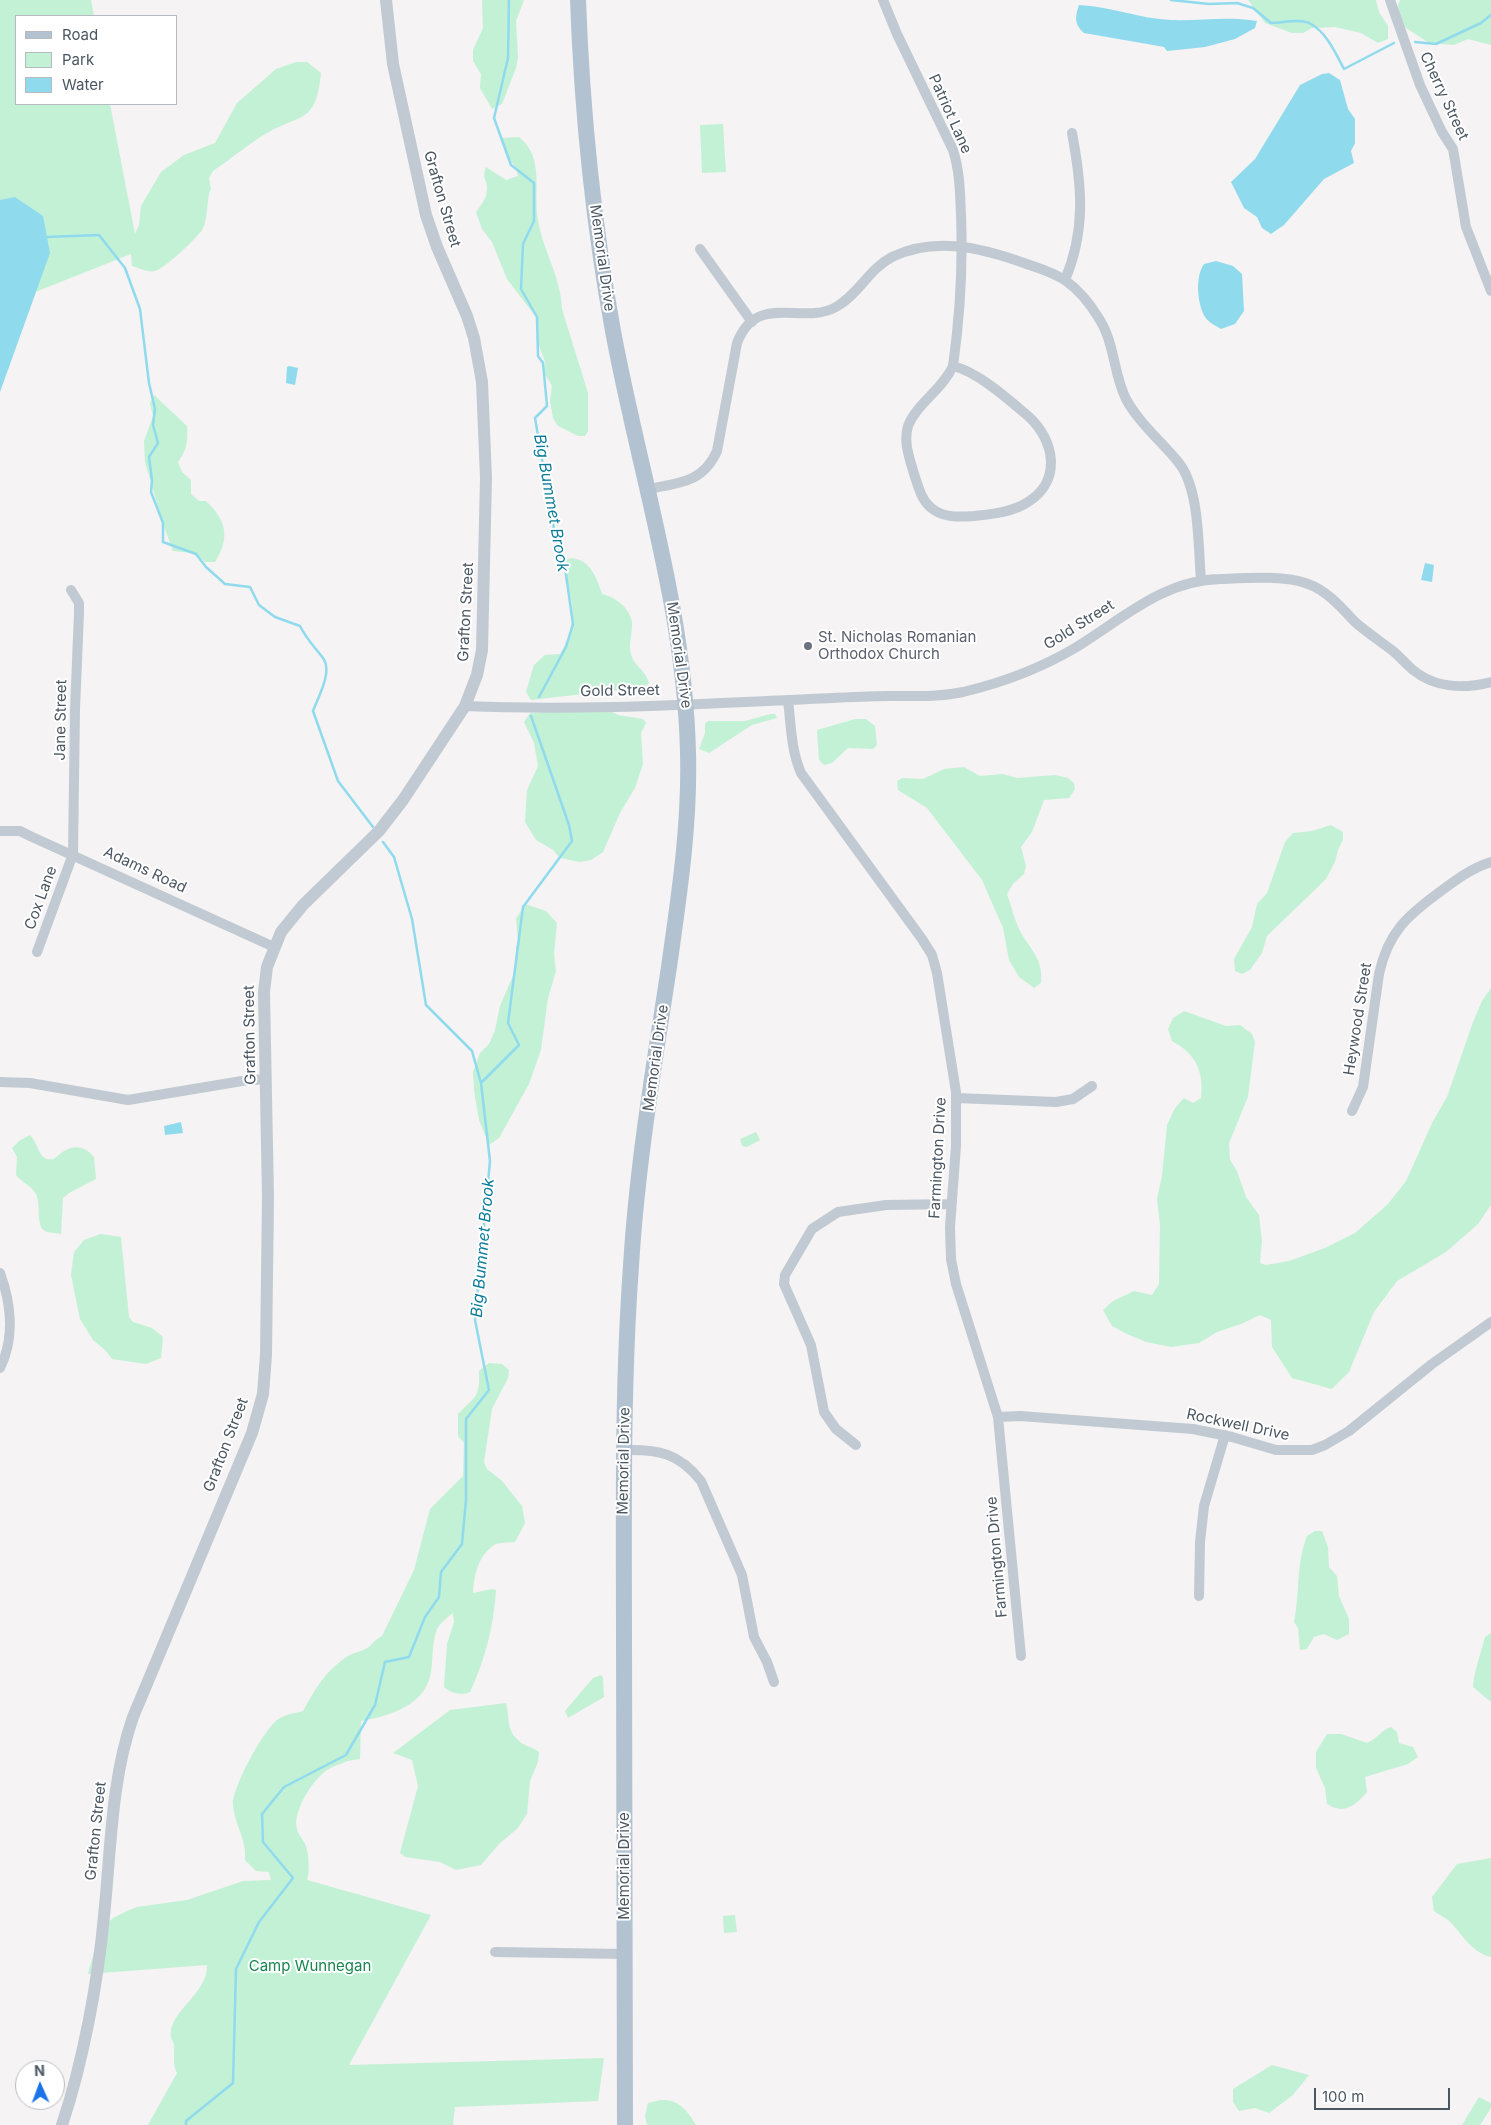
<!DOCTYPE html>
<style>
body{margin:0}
#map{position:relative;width:1491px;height:2125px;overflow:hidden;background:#f5f3f3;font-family:Inter,sans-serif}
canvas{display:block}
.legend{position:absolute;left:15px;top:15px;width:162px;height:90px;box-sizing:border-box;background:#fff;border:1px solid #b7bbc0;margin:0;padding:6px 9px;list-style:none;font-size:15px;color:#4a5661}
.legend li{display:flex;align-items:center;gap:10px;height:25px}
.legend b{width:25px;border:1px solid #b7bbc0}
.north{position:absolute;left:15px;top:2060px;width:50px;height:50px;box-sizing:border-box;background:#fff;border:1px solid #b7bbc0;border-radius:50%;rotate:358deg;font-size:14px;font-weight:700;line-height:20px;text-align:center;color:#4a5661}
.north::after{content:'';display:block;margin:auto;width:18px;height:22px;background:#1a73e8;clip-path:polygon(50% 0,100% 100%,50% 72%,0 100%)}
.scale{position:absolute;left:1314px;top:2088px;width:136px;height:22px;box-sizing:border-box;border:2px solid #4a5661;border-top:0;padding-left:6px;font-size:15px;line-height:18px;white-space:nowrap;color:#4a5661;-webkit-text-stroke:4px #fff;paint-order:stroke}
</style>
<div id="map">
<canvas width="1491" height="2125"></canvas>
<ul class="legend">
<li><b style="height:6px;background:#b3c2d1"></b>Road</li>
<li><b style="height:14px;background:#c3f1d5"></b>Park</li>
<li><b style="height:14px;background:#90daee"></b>Water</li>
</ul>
<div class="north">N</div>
<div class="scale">100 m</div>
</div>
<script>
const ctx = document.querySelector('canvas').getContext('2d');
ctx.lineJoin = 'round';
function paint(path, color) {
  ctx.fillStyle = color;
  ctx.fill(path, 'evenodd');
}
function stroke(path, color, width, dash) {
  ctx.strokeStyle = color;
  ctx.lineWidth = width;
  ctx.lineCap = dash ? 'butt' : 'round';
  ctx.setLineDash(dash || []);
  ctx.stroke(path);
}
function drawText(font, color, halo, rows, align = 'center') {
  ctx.font = font + ' Inter,sans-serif';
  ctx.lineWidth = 4;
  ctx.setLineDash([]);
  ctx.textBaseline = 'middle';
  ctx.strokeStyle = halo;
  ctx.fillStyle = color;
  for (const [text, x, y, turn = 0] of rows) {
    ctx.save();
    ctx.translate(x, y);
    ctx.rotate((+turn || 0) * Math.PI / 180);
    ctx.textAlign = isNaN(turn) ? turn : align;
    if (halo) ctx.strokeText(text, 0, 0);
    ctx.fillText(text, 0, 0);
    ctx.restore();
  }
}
const green = new Path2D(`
 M0,0H91L94,16H16V104H110L135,234L139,225L141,206L161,172L184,155L215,143L237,103L276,69L296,62H307L321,73C316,123 303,113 267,133C248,144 231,159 213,171L209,178L211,189C206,197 209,219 202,230C196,239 164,269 155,271C149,273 139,268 132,266L131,254L0,306Z
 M482,0H524L516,21L518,57L516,68L502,104L492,109L480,88L481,74L473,61V50L483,28Z
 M1248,0H1376L1379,12L1388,26V39L1378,43L1361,33L1335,27L1312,28L1303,33H1292L1265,23Z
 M1400,0H1491V45L1468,39L1454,45L1429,43L1400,24L1398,5Z
 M723,124L726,172L702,173L700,125Z
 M519,137C545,157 533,192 538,220C543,251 561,277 562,309L588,393V431L585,436H578L558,426L553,418L550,401L552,386L544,373L545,362L538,343L536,317L507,279L492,242L482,229L476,212C481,205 487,198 487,190C488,180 481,179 486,167L506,180L518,176L516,168L506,154L502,138Z
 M154,395L187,426C188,441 187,450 178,462L182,472L191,480V494L199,501H206C227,521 230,538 215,562H205L192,553L173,551L163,524L145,462L144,441L153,416L150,403Z
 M571,558C591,560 596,577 602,594C615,597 629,607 632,622C633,632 628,643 631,654C634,666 645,669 649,683L645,687L531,700L526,692L534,665L545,655L560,654C581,618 571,599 562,561Z
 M607,709L618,715L643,719L646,723L641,733L643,764L635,788L620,813L603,852L591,860L580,862L560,858L553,850L536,840L525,822L527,790L538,766L534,743L524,722L530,713Z
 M770,714H775L777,718L752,725L709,753L699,749L705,733V724L708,721H745Z
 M855,719H866L875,726L877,745L873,749L848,748L832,763L824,765L819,760L817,730Z
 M964,767L980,776L1003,774L1017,778L1055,775L1068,778L1074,783L1075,789L1069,798L1044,800L1032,832L1021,847L1026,866L1024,874L1013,884L1007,894C1011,905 1014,918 1019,929C1029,949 1044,958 1041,983L1034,988L1019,977L1009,960L1003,928L982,880L927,808L898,790L897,781L902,778L923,779L944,769Z
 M1331,825L1343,832V840L1338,850L1335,862L1326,879L1267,936L1262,953L1250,970L1242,974L1235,971L1234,959L1252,927L1257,904L1267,893L1285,842L1293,833L1312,831Z
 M525,904L546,911L557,923L554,954L556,971L548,998L541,1050L529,1084L499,1138L489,1145L479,1120L474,1091L473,1072L480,1053L489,1044L495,1030L500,1006L515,971L516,947L518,941L516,919Z
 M1491,988V1205L1478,1224L1446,1252L1397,1281L1374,1312L1349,1372L1332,1389L1292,1378L1272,1347L1271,1320L1260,1315L1241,1324L1217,1332L1199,1343L1171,1347L1146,1342L1127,1334L1112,1326L1103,1310L1113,1301L1134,1291L1152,1295L1159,1284L1160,1225L1157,1199L1162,1176L1167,1125L1175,1108L1184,1098L1193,1103L1201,1098C1204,1071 1196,1054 1172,1041L1168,1029L1173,1018L1184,1011L1226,1026L1240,1025L1252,1034L1255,1042L1248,1097L1229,1143L1230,1160L1237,1171L1246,1197L1259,1215L1262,1241L1260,1263L1266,1265L1289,1261L1325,1248L1355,1233L1388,1204L1406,1181L1433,1121L1447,1097L1473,1022L1482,1001Z
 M756,1132L760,1140L747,1147L742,1146L740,1139Z
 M30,1135C39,1144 38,1162 54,1159C67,1147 80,1141 94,1157L96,1179L69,1193L63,1198L61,1234L47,1232L42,1229C36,1217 41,1206 36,1194C31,1185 22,1183 16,1175L17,1157L12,1148L19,1141Z
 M101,1234L121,1237L129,1317L133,1322L152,1328L163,1337L161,1358L146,1364L112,1359L105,1350L93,1340L80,1319L71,1275L74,1252L84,1240Z
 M489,1363L502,1364L509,1370L508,1378L492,1409L484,1462L487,1469L502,1481L522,1506L525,1523L515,1542C509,1543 499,1542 494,1545C478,1556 474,1575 473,1593L492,1589L496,1590C494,1625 485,1660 470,1692C462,1696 450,1693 444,1687L447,1644L454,1622L453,1613C448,1617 440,1623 437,1629C432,1642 433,1658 431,1672C426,1705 390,1716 361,1721L360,1759C348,1760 338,1764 327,1770C313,1779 292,1812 297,1829C298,1835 304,1840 306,1846C309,1856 310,1871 307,1880L431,1915L349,2065L604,2058L598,2101L455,2107L453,2125H148L177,2073C172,2063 175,2055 174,2045C174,2043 172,2041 171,2038C167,2011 208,1995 207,1965L88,1974L100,1930L113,1918L127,1911L137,1907L187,1900L243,1881L271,1880L269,1872L256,1871L245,1860C247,1839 234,1824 233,1804C232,1788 265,1726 280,1718C287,1714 296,1713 303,1711C316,1688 325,1671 348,1656C354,1652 365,1651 370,1646C374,1642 376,1639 382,1636L414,1570L430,1509L463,1476L464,1443L458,1436V1414C476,1396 480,1397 479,1371Z
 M1315,1531H1322L1328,1547L1329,1567L1337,1576L1339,1596L1349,1619V1634L1337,1640L1324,1634L1314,1637L1307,1649L1300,1650L1298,1628L1294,1622C1300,1593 1296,1564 1307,1536Z
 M1491,1633V1702L1473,1687C1474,1670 1481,1654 1485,1637Z
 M601,1675L603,1678L604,1697L568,1718L565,1711L593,1678Z
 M506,1703C510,1717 506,1730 518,1740C523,1746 533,1747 539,1752L538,1762L530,1781L527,1814L518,1828L500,1843L481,1865L456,1870L440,1862L405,1857L400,1853L418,1786L412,1760L393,1753L450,1710Z
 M1391,1727L1397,1732L1399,1743L1413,1747L1418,1757L1408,1764L1365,1777L1367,1792C1355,1806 1344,1815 1327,1804L1325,1788L1316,1768V1752L1327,1734H1341L1367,1743C1377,1739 1381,1730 1391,1727Z
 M1491,1858V1957C1470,1952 1462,1933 1448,1920C1444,1917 1438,1914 1434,1911L1432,1897L1457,1864Z
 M735,1915L737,1932L724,1933L723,1916Z
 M1272,2065L1309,2075L1293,2095L1269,2113L1255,2108L1239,2111L1233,2102V2089Z
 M1479,2097L1491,2103V2108L1480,2125H1462Z
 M660,2100C679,2099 687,2110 696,2125H647L645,2116L648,2103Z`);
const water = new Path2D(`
 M1079,5C1110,6 1140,19 1171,20C1200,21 1228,16 1257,21L1255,28L1235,39L1205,47L1167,51L1164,47L1153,45L1084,33C1074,24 1075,17 1079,5Z
 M1329,73L1340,80L1348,109L1355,119V143L1351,151L1354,163L1324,179L1284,225L1271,234L1262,228L1257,217L1244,208L1231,182L1255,159L1300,85L1322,74Z
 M15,197L43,216L50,253L0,392V200Z
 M1216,261L1233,266L1242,274L1244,311L1235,324L1221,329C1216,326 1208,322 1205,317C1197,303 1195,277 1204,264Z
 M289,366L298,368L295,385L286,383L287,367Z
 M1425,563L1434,565L1432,582L1421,580Z
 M181,1122L183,1133L165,1135L164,1126Z`);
const stream = new Path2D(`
 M509,0L508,58L494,118L511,165L534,183V221L523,244L521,289L537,317L538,356L543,363L547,406L535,418L556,541L565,568L573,624L566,647L539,697
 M1171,0L1209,4L1237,3L1253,8L1271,23C1283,23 1300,18 1311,24C1327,33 1336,54 1344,69L1394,43
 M1415,42L1436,44L1481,23L1491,15
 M46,237L99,235L125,268L140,309L149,383L155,409L153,425L158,443L149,457L152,480L151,492L163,523V542L196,554L206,567L225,584L250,587L259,605L275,617L300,626C307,640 314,646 323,658C333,672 318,697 313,711L338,781L373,827
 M383,842L394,857L412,919L426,1005L472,1051L481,1083
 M186,2125V2121L233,2083L236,1969L259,1922L293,1878L263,1842L262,1814L284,1787L346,1755L375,1705L385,1662L409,1657L425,1617L439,1597L441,1572L462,1544L466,1500V1419L489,1390L475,1320L490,1161L481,1083L519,1045L508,1023L523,907L572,841L569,825L531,716`);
const minor = new Path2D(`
 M883,0L897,34L953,150C960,172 960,193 961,215C963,265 960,316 953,366C943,389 917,403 908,426C903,443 910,459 914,474C919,488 921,501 934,510C946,518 960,517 974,516C992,514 1013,512 1028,502C1062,481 1055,440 1028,416C1008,399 978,372 953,366
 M1390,0L1420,85L1442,132L1453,149L1466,227L1491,291
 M700,249L752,322
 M1065,280C1086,230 1082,186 1072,133
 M648,489C678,483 703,483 717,451L737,343C757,291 802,326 836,307C858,295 869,269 892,257C935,236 982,248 1024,263C1038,268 1053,272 1066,281C1079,290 1090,304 1098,317C1115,342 1113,373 1126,399C1139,423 1162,442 1179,463C1200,490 1198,547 1201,580
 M788,700C791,725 791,750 801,773L922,939L932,955L937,973L956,1092V1146L950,1227L951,1259L956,1284L998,1417L1021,1656
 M465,706C580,711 696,704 810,699C837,698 865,696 892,696C916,696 939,697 963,692C1001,683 1041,668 1075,648C1121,620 1163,580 1220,579C1245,578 1285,575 1308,584C1326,590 1341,607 1354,621C1366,632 1380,641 1393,651C1400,657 1406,664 1413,670C1435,688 1464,689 1491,682
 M0,831H20L30,836L274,947
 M37,952L73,854L75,709L79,613V603L71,590
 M0,1082L30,1083L128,1100L242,1081L266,1079
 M956,1098L1056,1102L1073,1099L1092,1086
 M1352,1111L1363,1087L1379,974C1388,932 1408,915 1441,891C1457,879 1472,868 1491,862
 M0,1273C11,1303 15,1338 0,1368
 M998,1417L1020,1416L1193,1429L1232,1437L1276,1450H1312L1325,1445L1349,1431L1432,1364L1491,1322
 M856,1445L836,1429L824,1412L811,1345L784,1284L785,1275L812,1229L838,1212L886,1205L951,1204
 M624,1450C658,1449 679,1453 701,1481L742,1575L754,1637L767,1662L774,1682
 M1199,1596L1200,1542L1204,1506L1225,1435
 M495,1952L624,1954`);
const tertiary = new Path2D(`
 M62,2125C83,2062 98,1982 104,1916C111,1849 111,1780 133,1717L252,1433L263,1394L266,1355L268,1197L264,992L267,967L281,932L303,905L379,831L403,800L465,706L477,675L482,650L486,478L482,382L474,338L467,316L437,247L426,215L393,64L386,0`);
const primary = new Path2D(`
 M578,0C582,111 593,222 613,331C639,472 685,609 688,753C690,825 679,896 669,967C654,1066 637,1165 631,1266C622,1391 624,1516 624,1641C624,1803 624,1964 625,2125`);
const markers = [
 [808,646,5,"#6b7280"]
];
const streetNames = [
 ["Cherry Street",1444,96,65],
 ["Patriot Lane",950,114,66],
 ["Grafton Street",442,199,74],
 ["Memorial Drive",602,258,82],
 ["Grafton Street",466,612,-87],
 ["Gold Street",1079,625,-32],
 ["Memorial Drive",679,655,82],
 ["Gold Street",620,691,-1],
 ["Jane Street",61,720,-89],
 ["Adams Road",145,870,25],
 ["Cox Lane",41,898,-70],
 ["Heywood Street",1358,1019,-81],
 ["Grafton Street",250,1035,-91],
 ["Memorial Drive",656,1058,-82],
 ["Farmington Drive",938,1158,-87],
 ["Rockwell Drive",1238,1425,12],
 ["Grafton Street",226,1445,-69],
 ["Memorial Drive",624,1461,-89],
 ["Farmington Drive",997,1557,-95],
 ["Grafton Street",96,1831,-84],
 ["Memorial Drive",624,1866,-90]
];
const worshipNames = [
 ["St. Nicholas Romanian",818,637],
 ["Orthodox Church",818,654]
];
const parkNames = [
 ["Camp Wunnegan",310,1966]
];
const waterNames = [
 ["Big Bummet Brook",551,503,80],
 ["Big Bummet Brook",483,1248,-85]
];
paint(green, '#c3f1d5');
paint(water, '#90daee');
stroke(stream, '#90daee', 2.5);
stroke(minor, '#c1cad2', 10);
stroke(tertiary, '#c1cad2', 12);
stroke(primary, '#b3c2d1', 16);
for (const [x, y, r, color] of markers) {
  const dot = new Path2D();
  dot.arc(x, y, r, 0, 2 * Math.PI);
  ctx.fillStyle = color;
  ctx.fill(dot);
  stroke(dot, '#fff', 2);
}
drawText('15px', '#4a5661', '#fff', streetNames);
drawText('15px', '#5b616d', '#fff', worshipNames, 'left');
drawText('15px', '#17864f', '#fff', parkNames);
drawText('italic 16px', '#0c7c9b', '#fff', waterNames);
</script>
